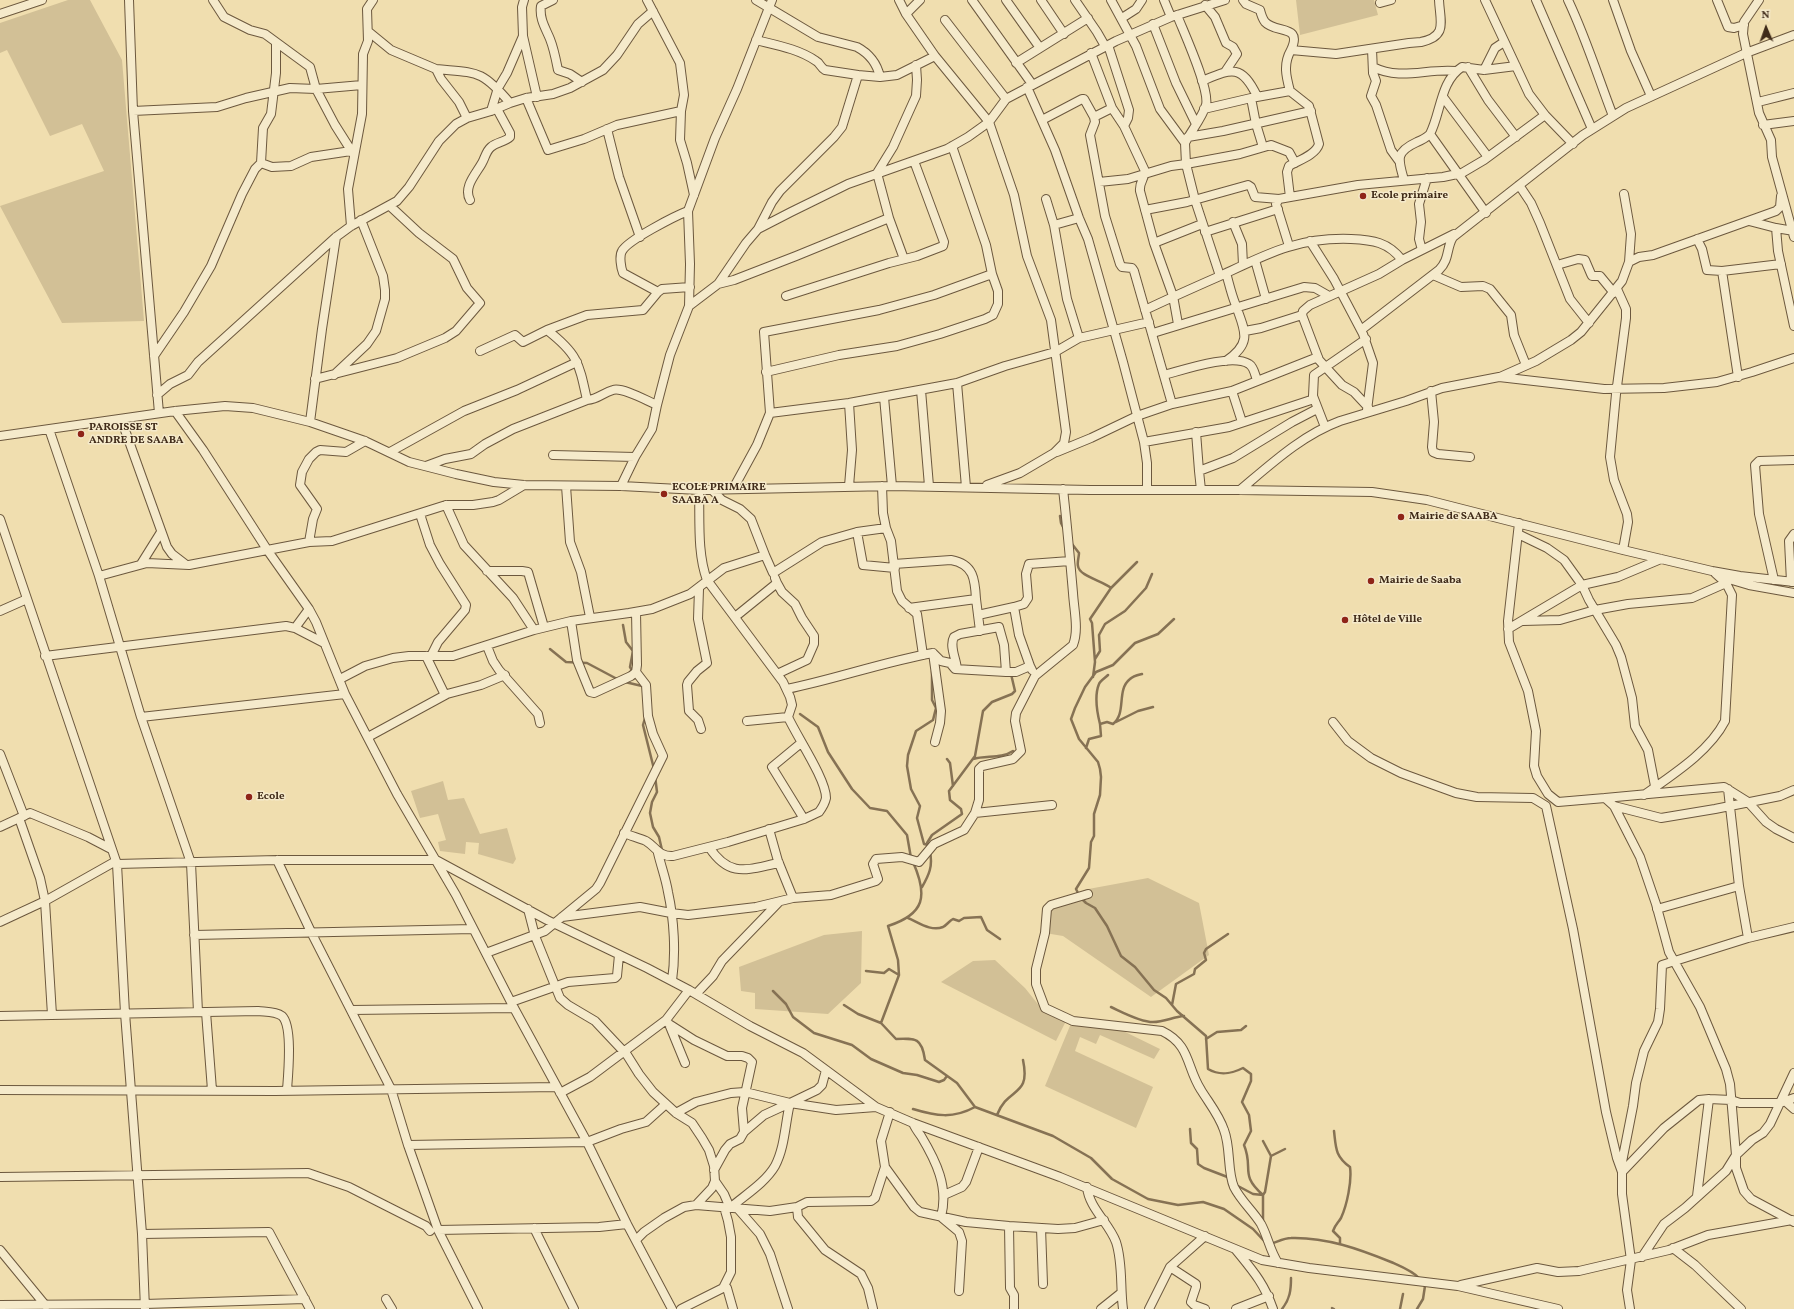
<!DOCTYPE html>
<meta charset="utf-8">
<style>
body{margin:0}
#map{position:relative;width:1794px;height:1309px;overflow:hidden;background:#f0deaf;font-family:Vollkorn,serif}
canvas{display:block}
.north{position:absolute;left:1746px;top:8px;width:40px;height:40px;-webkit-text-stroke:3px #f5eacb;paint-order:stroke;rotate:358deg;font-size:11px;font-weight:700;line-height:16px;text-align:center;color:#402b19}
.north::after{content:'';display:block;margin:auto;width:14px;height:18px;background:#402b19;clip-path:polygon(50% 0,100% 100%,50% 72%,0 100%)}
</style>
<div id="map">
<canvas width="1794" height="1309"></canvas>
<div class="north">N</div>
</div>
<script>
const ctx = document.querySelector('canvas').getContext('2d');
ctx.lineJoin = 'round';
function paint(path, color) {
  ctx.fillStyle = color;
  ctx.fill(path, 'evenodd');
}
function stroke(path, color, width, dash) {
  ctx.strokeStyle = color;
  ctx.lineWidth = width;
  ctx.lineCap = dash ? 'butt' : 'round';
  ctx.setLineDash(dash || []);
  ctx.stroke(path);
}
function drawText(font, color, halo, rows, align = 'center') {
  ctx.font = font + ' Vollkorn,serif';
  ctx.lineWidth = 3;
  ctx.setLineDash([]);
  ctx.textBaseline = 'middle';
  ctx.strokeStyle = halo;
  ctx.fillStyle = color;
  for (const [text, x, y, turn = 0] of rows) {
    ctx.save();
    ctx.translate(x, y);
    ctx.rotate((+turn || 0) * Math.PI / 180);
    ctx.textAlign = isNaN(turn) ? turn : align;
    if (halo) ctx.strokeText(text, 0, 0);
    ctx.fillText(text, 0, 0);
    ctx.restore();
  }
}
const green = new Path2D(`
 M68,0H90L122,60L144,321L62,323L0,206L104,171L82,124L50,136L7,50L0,53V23Z
 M1296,0H1374L1378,15L1300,35Z
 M443,781L448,800L464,798L480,834L507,828L516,859L513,864L478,854L479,843L466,842L465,854L440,851L438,842L446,840L438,814L420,818L411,791Z
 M1148,878L1199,903L1209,955L1151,997L1063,936L1045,933L1047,905L1085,896L1083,890Z
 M862,931L861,983L828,1014L755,1009V993L741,991L739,967L824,935Z
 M995,960L1025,988L1041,1008L1066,1021L1056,1041L941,982L973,961Z
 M1072,1021L1113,1026L1160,1049L1154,1059L1100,1035L1096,1044L1080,1037L1075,1051L1153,1087L1136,1128L1045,1086Z`);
const stream = new Path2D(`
 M1060,516L1061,523L1064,529
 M1072,544L1079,553C1079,557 1077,562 1078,566C1079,576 1103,581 1111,588L1090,619L1092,623L1095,662L1093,677
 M1111,588L1137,562
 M1174,619L1158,634L1135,643L1113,665L1096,672L1085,687L1075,708L1071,719L1079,739L1098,762L1100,769L1101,777L1100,795L1094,814V836L1091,842L1089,868L1076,889L1080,897L1086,903L1095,908L1107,926L1121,956L1135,967L1154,990L1166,998L1177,1011L1206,1036L1208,1069C1220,1076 1231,1074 1243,1068L1251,1074V1081L1242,1102L1249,1115L1251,1131L1244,1145C1254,1169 1239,1174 1263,1195V1220
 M623,625L626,642L633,651L630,667L633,672
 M550,649L566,662L587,663L619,680
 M1095,659L1100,651L1099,635L1105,624L1125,611L1146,588L1152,574
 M625,682L642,686
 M800,714L818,727L828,752L852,789L870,808L887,811L907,835L911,858
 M645,718L643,725L654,769
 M1116,722L1138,711L1153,707
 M1100,724C1097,712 1094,696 1099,684C1100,681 1105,678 1108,675
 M1086,748L1089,739L1101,736L1100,724L1107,722L1113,724C1127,713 1116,690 1130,679C1133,676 1138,675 1142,674
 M947,759L950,763L953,786
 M973,759C987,755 1001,759 1013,751
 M655,776L657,792L652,802L650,813L653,827L659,837L662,850
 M928,845L924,844L917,818L920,806L911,789L907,766L908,755L916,731L933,720L936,708L932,700V671
 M929,847L927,843L932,835L962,814L961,809L950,800L949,791L975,756L983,711L992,702L1012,694L1015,691L1011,674
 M913,862C928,896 925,914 888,926L898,960L899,975L881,1023L896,1039C916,1038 922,1038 925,1060L957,1083L975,1107L1053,1136L1091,1158L1112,1179L1148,1199L1178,1205L1203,1202L1224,1209L1253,1229L1265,1242
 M922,887C929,875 933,866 930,852
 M908,918C918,922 931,932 943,927C947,925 949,921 953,919L959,921L964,918L981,917L987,930L1000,939
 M866,971L884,973L889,969L899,975
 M773,991L786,1004L793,1017L814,1033L852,1045L871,1059L903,1073L917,1075L939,1082L944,1080L947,1076
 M844,1005L858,1014L881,1023
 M1172,1005L1176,984L1194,974L1195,969L1206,960L1204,953L1206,949L1228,934
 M1111,1007C1122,1012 1140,1022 1153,1022C1164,1022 1173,1017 1184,1016
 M1206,1039L1217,1032L1241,1030L1246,1026
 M913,1109C936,1116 953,1119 975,1107
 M997,1115C1008,1086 1031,1098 1023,1060
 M1190,1129L1191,1143L1197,1149L1198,1164L1204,1168L1230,1178
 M1334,1131C1336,1148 1335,1156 1350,1167C1352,1181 1347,1205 1341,1218C1338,1223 1335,1225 1333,1231L1340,1238V1244
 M1263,1141L1271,1156
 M1238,1186L1253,1194L1263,1195L1265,1192L1271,1156L1285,1149
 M1270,1244C1277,1242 1284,1238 1291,1238C1326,1237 1359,1249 1391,1262C1400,1266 1413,1271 1420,1279
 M1332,1308L1334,1309
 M1282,1309C1290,1299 1291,1290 1291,1278
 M1400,1309L1403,1294
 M1417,1309L1423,1299L1425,1286L1424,1284`);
const minor = new Path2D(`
 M129,0L133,111L159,413
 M213,0L224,17L250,30L265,34L310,67L316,89L335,125L354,155
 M553,0L541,6C539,19 546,29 550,39C554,49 556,60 558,70L570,74L582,82
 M647,0L680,63L684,95L681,111L680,140L687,163L694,195
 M756,0L818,37L857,47C870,54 877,63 880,77
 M899,0L906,14
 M920,0L906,14L935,56L989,122L1014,195L1027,256L1051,320L1066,432L1064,443L1054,453L1020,473L987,485
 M972,0L1032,84
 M1006,0L1040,48
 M1041,0L1064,34
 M1075,0L1097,32L1105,46
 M1164,0L1171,17
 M1243,0L1246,4L1260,10C1261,14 1262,18 1265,22C1276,34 1303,24 1291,50L1336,54L1409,43L1421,42C1448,36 1440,22 1439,0
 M1485,0L1529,94L1545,115
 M1536,0L1592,129
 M1568,0C1586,38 1598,77 1613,116
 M1613,0L1631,51L1651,96
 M1717,0L1728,27L1734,28L1744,25
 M1759,0L1744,22L1743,34L1759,113L1771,140L1772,157L1794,237
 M1380,3L1391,0
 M1205,5L1215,17L1226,43L1233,47L1237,54L1225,72
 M0,14L42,0
 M1177,15C1184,33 1210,89 1206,105C1202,118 1191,131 1185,143
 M1122,18L1136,9L1142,0
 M945,20L1006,99
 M1153,24L1176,83L1196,124
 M369,32L391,50L436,69L441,79L459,102L467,118
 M523,36L537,97
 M756,40C776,45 799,49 816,61C820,63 820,67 825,70L858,75
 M1108,45L1129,110L1128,118L1124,126
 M1372,49L1373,73L1376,81L1371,96L1376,105L1391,150L1399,161
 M1091,53L1112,108L1094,117L1095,122L1090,135L1105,216L1120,264L1122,267L1132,268L1134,271L1172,404
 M1016,63L1088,18
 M1373,67C1401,81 1427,68 1456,71
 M1468,67L1488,100L1516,137
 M436,69C477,73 481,69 510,103
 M1484,70L1495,48L1504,42
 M1202,81C1231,69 1241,63 1257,96
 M1027,87L1055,150L1079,218L1088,239L1123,362L1144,442L1147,463V490
 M1290,91C1286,76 1283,64 1291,50
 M1443,97L1488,157
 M526,98L548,150L584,139L617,125L681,111
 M1251,98L1256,124L1263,147
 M1758,102L1794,93
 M1112,108L1124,126L1145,171C1145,178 1139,182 1140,191L1154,243L1173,296L1178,324
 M1204,109L1251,98L1290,91L1309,106L1319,144C1316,155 1297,161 1289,166L1287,172L1290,197
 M133,111L217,107L246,98L290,88L316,89L362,85
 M491,111L498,88L507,73L523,36L522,7L524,0
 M1042,120L1082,99H1084L1094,117
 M1763,125L1794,121
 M607,129L619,177L640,237
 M1430,134L1486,213
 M1188,137L1223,131L1311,111
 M261,163L272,167L291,166L311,157L351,151
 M1404,180C1398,159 1395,152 1417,142C1422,140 1426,138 1430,134C1441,113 1440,81 1462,67L1484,70L1516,66
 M1099,182L1128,179L1171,166L1186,164L1185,143L1160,109L1136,46L1111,0
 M1519,185L1531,203L1540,223L1570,299L1589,323
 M1046,199L1054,225L1067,299L1079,338
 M470,200C463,187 476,174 482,163C485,158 486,151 491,147C497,142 505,142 510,137V133L497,109
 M1145,210L1187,202L1248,185L1251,187L1255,197L1279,199
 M889,218L904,259
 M1749,221L1776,228L1778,251L1794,326
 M1233,222L1242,244L1243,265
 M1054,225L1079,218
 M351,226L348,189L362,114L363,54L368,41L367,9L373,0
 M1776,228L1794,231
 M758,229L772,202L780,191L834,137L842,127L858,75L880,77L897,75L935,56
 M1205,232L1278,209
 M1697,239L1702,249L1707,270L1722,271
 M1310,241L1334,279L1363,334L1373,363L1367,410
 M1154,243L1202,224
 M1289,246L1276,204L1279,199L1358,185L1443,177L1462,173L1484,160L1545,115L1573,144
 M1422,250L1419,239L1421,222L1419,204L1427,178
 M1255,260L1266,299
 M1629,262L1639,257L1653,255L1776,211L1780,207L1781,196
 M1557,265L1578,259L1585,260L1591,274L1592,276H1600L1614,293
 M1433,275L1461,287L1483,286L1490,289L1511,315L1514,335L1526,365
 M1220,276L1195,200L1186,164L1240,154L1271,145L1289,152L1295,163
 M718,284L734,280L796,256L889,218L877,173L893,147L916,96L917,80L916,65
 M1617,289L1626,309V318L1616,394L1610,457L1614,480L1627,514L1628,522L1623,550
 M658,292L623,273C621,268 619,256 622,251C628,240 675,216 688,211
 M786,296L889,263L917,256L943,246L944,242L914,161
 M689,306L690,264L688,211L715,138L737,89L772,0
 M1145,310C1170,298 1195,287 1220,276C1267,254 1298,237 1351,239C1373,240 1388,242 1402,260
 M547,330L587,315L643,310L658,292L662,289L690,287
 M1361,330L1439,270C1450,259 1446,248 1453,237L1583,135L1626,108L1746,53L1794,35
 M1245,331L1261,328L1302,315
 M1153,333L1304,287L1315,288L1329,296
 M480,351L515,335L523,342L547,330C578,354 579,363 587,400
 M154,356L184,312L211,266L242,194L255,169L261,163L263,128L271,114L276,73V43
 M1226,361C1254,342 1244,330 1235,303C1231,293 1229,283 1226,273
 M766,372L839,355L897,346L940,334L985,319L993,315L998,304V291L992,274
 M334,375L367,344L376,331L385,299V290L383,276L361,220
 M1164,375C1183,370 1232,353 1249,364C1254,367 1255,375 1257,380
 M1500,377L1536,361L1571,340L1581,332L1622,281L1629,262L1631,234L1624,194
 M1738,377L1722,271L1781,264
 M315,379L397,358L445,338L456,331L480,303L467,288L453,259L419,233L390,206
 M957,383L966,487
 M921,390L929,486
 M1232,391L1242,422
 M1431,391L1434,422L1432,447L1433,452L1438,454L1470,457
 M157,395L170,384L188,375L198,362L336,237L351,226L397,201L409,187L439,141L456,124L467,118L491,111L510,103L526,98L553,94L570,88L603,70L617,55L638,24L653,11
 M884,397L892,486
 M849,403L852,450L849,486
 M1368,407L1354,392L1342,385L1319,360L1302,315L1303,311L1310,305L1379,274L1402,260L1454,234
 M175,411L203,450L268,551L309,609L316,622L345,694L397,794L456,895L514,1008L587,1142L627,1224L672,1309
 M770,413L849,403L957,383L1005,366L1055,352L1079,338L1149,322
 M121,419L167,547L172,554L185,564
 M310,422L322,329L336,237
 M1325,427L1313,396L1314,375L1366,339
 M49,429L99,576L141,717L191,863L198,1012
 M1196,432L1199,471
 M0,436L175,411L225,406L253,408L310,422L365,441L409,462L456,474L494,482L524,485L621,486L699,490L892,486L1090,490H1240L1372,492L1427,500L1623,550L1712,571L1740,576L1794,582
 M1144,442L1229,427L1314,399
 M390,452L464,411L517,390L577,362
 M1057,452L1091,438L1137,416L1172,404L1232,391L1318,357
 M553,455L635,457
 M426,466L445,459L471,454L485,444L513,429L587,400C599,399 602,393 613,390C623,387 647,401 657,405
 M566,486L570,542L581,572L590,617
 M621,486L635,457L652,429L657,405L670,355L689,306L718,284L746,243L758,229L791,212L848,184L947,149L968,137L989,122L1006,99L1116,41L1171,17L1225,0
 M733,489L757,445L770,413L764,332L879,310L934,295L992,274L986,245L952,146
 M712,490L722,500L740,509L751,519L765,555
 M1201,490L1199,471L1233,458L1292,422L1317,409
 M1240,490C1271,464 1302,435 1340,421L1406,401L1442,388L1499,377L1604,389L1664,388L1717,382L1752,372L1794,358
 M446,505L464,545L513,598L534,630
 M420,514L430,545L440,564L466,605L465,610L438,642L431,656
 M0,519L117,864L277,860H436L547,920L647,968L689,990L750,1026L803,1053L876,1107L913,1123L1060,1177L1262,1260L1309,1268L1458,1286L1558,1309
 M1519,523L1508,621L1509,642L1528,691L1536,731L1534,766L1537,776L1548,794L1558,802L1605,798L1614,806L1640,857L1656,904L1669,952L1700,1007L1726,1069L1730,1084L1736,1155V1168L1744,1191L1751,1199L1794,1222
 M886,528L891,541L897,591L902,601L917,614L923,655
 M857,532L863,565L895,568
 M1518,534L1547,548L1564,560L1582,585L1589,600L1616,645L1621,657L1632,698L1635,726L1648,750L1655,786
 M309,542L313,519L317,509L300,485L302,472L309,459L316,452L320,450L346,452L365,441
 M141,564L161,532
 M894,564L951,560C974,564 975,580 976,599L909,608
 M487,571H522L528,572L544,627
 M99,576L147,563L189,565L309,542L332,541L446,505H473L493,502L499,500L524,485
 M1722,577L1749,585L1794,593
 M1774,580L1759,514L1755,465L1759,461L1794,460
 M1791,582L1789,541L1794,534
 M699,589L698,619L707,663L697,671L688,682L687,685L689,711L698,720L701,729
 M976,599L980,631
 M1014,607L1024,604L1028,598L1026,574L1029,564L1070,561
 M0,611L27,599
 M978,615L1014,607L1019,635L1030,666
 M735,617L777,583L775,578
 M571,621L577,660L590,692L594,693L631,676L636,672L637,665L636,612
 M1523,621L1560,620L1595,610L1628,604L1692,598L1726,583
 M295,628L309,609
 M1508,629L1582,585L1618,577L1661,559
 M487,646L493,661L499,670L538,714L540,723
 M933,653L941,661L950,663L955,669L1006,672L1004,645L999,627L960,634L954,637C949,646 956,658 957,669
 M45,656L286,626L295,628L324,643
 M426,656L445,695
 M1006,672H1016L1030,666L1032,670
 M777,674L807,660L814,644V636L802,618L795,604L782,592L777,583
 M340,679L365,666L393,658L409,656H453L534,630L571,621L629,613L652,609L690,594L724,568L765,555L773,573L822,542L857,532L886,528L883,513L882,486
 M787,689C836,679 883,662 933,653L941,711L940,723L935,742
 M141,717L345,694
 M747,721L788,717
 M1333,722L1348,741L1371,758L1401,773L1456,793L1477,797L1533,798L1546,806L1573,929L1606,1112L1617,1158L1622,1172L1664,1128L1699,1100L1709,1099L1731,1100L1740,1103H1780L1794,1098
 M368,737L447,694L481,685L505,675
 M801,743L772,767L804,819
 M0,754L24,816
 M1728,789L1739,886L1748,938
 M1644,795C1672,775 1709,752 1725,721L1732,595L1726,583L1715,573
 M1605,798L1724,787L1748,802L1766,822L1776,829L1794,838
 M1614,806L1661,818L1715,809L1780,796L1794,790
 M975,813L979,800V769L982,766L1013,759L1021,751L1015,721L1016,713L1035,676L1073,645C1079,630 1074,610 1073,593C1070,559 1067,524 1063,489
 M19,818L40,878L45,901L52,1015
 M0,827L30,813L88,837L111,849
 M769,829L778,861L793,898
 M624,833C631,836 639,838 646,841C656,847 659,857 673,856L728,842L804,819L819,812C822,808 825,803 826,798C826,779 797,737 788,717L792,705L790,697L783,682L707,580C697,553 700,519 699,490
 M709,847C730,879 748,869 779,863
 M658,853C661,866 666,879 668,892C674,919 676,953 672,981
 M277,860L312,934L391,1089L408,1145L438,1230L478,1309
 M117,864L125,1013L142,1234L145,1309
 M1088,894L1051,905L1047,909L1045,933L1036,969V984L1045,1008L1073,1021L1162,1031C1191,1045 1186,1067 1201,1090C1209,1103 1219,1115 1224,1130C1231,1148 1227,1171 1234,1187C1241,1201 1253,1211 1261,1224C1268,1237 1270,1251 1278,1263
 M528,909L535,936L560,998L568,1005L595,1021L627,1055L639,1074L653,1092L676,1113L692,1123L702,1138L709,1150L714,1166L715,1181L712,1188L696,1205
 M1657,909L1739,886
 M562,917L640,907L671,913L688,915L756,907L793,898L831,895L876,881L878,879L873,864L876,859L902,857L919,862L934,844L964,830L975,813L1052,805
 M0,922L45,901L116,861
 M194,935L473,929
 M486,953L545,931L596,889L600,883L663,756L653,734L648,716L646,685L636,672
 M696,994L713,976L722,961L778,903
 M511,1002L568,982L615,978L617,976L619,955
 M351,1010L514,1008
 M206,1012L212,1090
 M0,1016L258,1011C265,1012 275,1011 282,1016C293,1026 288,1076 287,1090
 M669,1024L694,1040L727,1056H742L748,1058L752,1062L742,1108L744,1132L740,1139L730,1144L725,1150L714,1170
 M669,1024L685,1063
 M0,1090L275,1091L557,1087
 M560,1093L590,1077L666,1020L689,990
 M1786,1102L1794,1109
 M790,1103L836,1110L876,1107
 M890,1112L881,1141L885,1167L914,1207L920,1212L966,1222L1009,1226L1058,1229L1075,1228L1104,1220
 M676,1113L696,1102L731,1093L745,1092L790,1103L817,1090L822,1085L826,1070
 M913,1123C915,1128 918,1132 921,1136C936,1161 949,1187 941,1217L959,1232L962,1241L959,1291
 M408,1145L587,1142L621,1129L646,1122L666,1104
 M0,1177L308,1173L349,1187L426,1226L430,1231
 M715,1181L724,1194L730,1208C745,1195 765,1183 775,1166C785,1147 785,1124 790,1103L764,1115L744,1132
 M1087,1187C1089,1208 1109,1223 1116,1242C1123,1263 1120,1287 1123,1309
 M944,1195L962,1187L966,1182L979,1147
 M1697,1196L1709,1099
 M797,1207L798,1217L825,1250L861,1274L868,1288L873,1309
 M739,1210L760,1234L770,1254L788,1309
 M1009,1226L1010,1288L1014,1295V1309
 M534,1228L574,1309
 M1041,1228L1043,1284
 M438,1230L599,1227L627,1224
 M142,1234L269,1232L310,1309
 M636,1240L644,1232L664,1218L684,1207L696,1205L770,1211L797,1207L807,1202L871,1201L875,1198L885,1167
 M1673,1248L1695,1265L1741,1309
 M0,1250L46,1306
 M1236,1250C1253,1271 1264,1283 1273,1309
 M1642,1257L1664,1224L1685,1208L1726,1171L1736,1155L1752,1140L1763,1133L1770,1124L1794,1073
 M1170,1267L1196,1284V1287L1191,1302L1194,1305L1205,1309
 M1461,1285L1537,1268L1558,1272L1579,1271L1669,1250L1708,1235L1792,1220
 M723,1288H727L733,1309
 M386,1299L392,1309
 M0,1305L145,1304L305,1299
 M681,1309L723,1288L731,1272V1237L728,1221L724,1207
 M1101,1309L1121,1293
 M1149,1309L1170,1267L1205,1236
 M1236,1309L1269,1296
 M1630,1309L1627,1290L1631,1260L1622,1194V1162L1633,1106L1636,1083L1644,1051L1658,1022L1660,1009L1662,965L1748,938L1794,927`);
const markers = [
 [1363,196,4,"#8f2418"],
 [81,434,4,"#8f2418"],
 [664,494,4,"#8f2418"],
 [1401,517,4,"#8f2418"],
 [1371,581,4,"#8f2418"],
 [1345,620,4,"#8f2418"],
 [249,797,4,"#8f2418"]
];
const poiNames = [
 ["Ecole primaire",1371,196],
 ["PAROISSE ST",89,428],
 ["ANDRE DE SAABA",89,441],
 ["ECOLE PRIMAIRE",672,488],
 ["SAABA A",672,501],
 ["Mairie de SAABA",1409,517],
 ["Mairie de Saaba",1379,581],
 ["Hôtel de Ville",1353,620],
 ["Ecole",257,797]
];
paint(green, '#d2c096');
stroke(stream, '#867254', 2.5);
stroke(minor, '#6c583e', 10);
stroke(minor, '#f5eacb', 8);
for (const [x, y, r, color] of markers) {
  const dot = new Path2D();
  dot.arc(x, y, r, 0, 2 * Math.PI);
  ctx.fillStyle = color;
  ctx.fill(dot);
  stroke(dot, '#f5eacb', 1.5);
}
drawText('bold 11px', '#402b19', '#f5eacb', poiNames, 'left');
</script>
